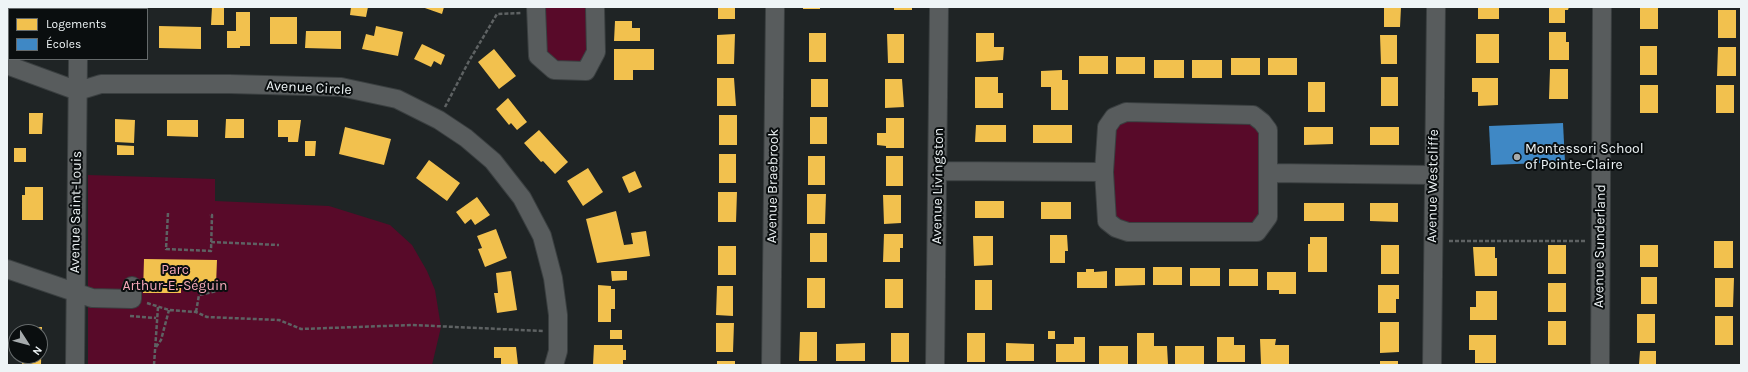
<!DOCTYPE html>
<meta charset="utf-8">
<style>
body{margin:0}
#map{position:relative;width:1748px;height:372px;overflow:hidden;background:#1f2425;font-family:Karla,sans-serif}
canvas{display:block}
.frame{position:absolute;inset:0;border:8px solid #eef4f6;pointer-events:none}
.legend{position:absolute;left:8px;top:8px;width:140px;height:52px;box-sizing:border-box;background:#0a0e0f;border:1px solid #656a6b;margin:0;padding:5px 7px;list-style:none;font-size:12px;color:#eef4f6}
.legend li{display:flex;align-items:center;gap:8px;height:20px}
.legend b{width:20px;border:1px solid #656a6b}
.north{position:absolute;left:8px;top:324px;width:40px;height:40px;box-sizing:border-box;background:#0a0e0f;border:1px solid #656a6b;border-radius:50%;rotate:126deg;font-size:11px;font-weight:700;line-height:16px;text-align:center;color:#eef4f6}
.north::after{content:'';display:block;margin:auto;width:14px;height:18px;background:#a6abad;clip-path:polygon(50% 0,100% 100%,50% 72%,0 100%)}
</style>
<div id="map">
<canvas width="1748" height="372"></canvas>
<div class="frame"></div>
<ul class="legend">
<li><b style="height:11px;background:#f2c14e"></b>Logements</li>
<li><b style="height:11px;background:#3f88c5"></b>Écoles</li>
</ul>
<div class="north">N</div>
</div>
<script>
const ctx = document.querySelector('canvas').getContext('2d');
ctx.lineJoin = 'round';
function paint(path, color) {
  ctx.fillStyle = color;
  ctx.fill(path, 'evenodd');
}
function stroke(path, color, width, dash) {
  ctx.strokeStyle = color;
  ctx.lineWidth = width;
  ctx.lineCap = dash ? 'butt' : 'round';
  ctx.setLineDash(dash || []);
  ctx.stroke(path);
}
function drawText(font, color, halo, rows, align = 'center') {
  ctx.font = font + ' Karla,sans-serif';
  ctx.lineWidth = 4;
  ctx.setLineDash([]);
  ctx.textBaseline = 'middle';
  ctx.strokeStyle = halo;
  ctx.fillStyle = color;
  for (const [text, x, y, turn = 0] of rows) {
    ctx.save();
    ctx.translate(x, y);
    ctx.rotate((+turn || 0) * Math.PI / 180);
    ctx.textAlign = isNaN(turn) ? turn : align;
    if (halo) ctx.strokeText(text, 0, 0);
    ctx.fillText(text, 0, 0);
    ctx.restore();
  }
}
const green = new Path2D(`
 M536,7H595L586,71L538,56Z
 M1253,115L1268,130L1257,232L1116,228L1104,172L1114,117Z
 M88,175L215,179V201L329,206L390,225L412,245L427,271L435,290L441,327L432,365H88Z`);
const homes = new Path2D(`
 M212,7H224V25H211Z
 M351,7H368L366,17L350,15Z
 M422,7H444L442,14Z
 M718,7H735V19H718Z
 M803,7H820V9H803Z
 M894,7H912V10H894Z
 M1384,7H1401L1400,27H1384Z
 M1478,7H1499V19H1478Z
 M1549,7H1569L1568,10H1565V23H1549Z
 M1640,7H1658V29H1640Z
 M1718,10H1736V38H1718Z
 M236,12H250V46H240V48H227V31H236Z
 M270,17H297V44H270Z
 M615,21H632V28H640V41H614Z
 M159,26L201,27V49L159,48Z
 M376,26L403,32L398,56L362,49L366,34L374,36Z
 M306,31H341V49L305,48Z
 M1549,32H1566V42H1569V60H1549Z
 M809,33H826V62H809Z
 M976,33H994V47H1004L1003,60L976,62Z
 M735,34L734,64H717V35Z
 M887,34H904V63H888Z
 M1476,34H1499V63H1476Z
 M1380,35H1397V64H1381Z
 M422,44L445,55L441,65L434,61L431,67L414,59Z
 M1640,46H1657V75H1640Z
 M1718,47H1736V76H1717Z
 M494,49L516,76L499,89L478,62Z
 M614,49H654V70H633V80H614Z
 M1079,56H1108V74H1079Z
 M1116,57H1145V74H1116Z
 M1231,58H1260V75H1231Z
 M1268,58H1297V75H1268Z
 M1154,60H1184V78H1154Z
 M1192,60H1222V78H1192Z
 M1550,69H1568V99H1549Z
 M1062,70V80H1068V110H1051V87H1041V71Z
 M975,77H998V93H1003V108H975Z
 M1381,77H1398V106H1381Z
 M717,78H734L736,106H717Z
 M1472,78H1498V105L1478,106V92H1472Z
 M811,79H828V107H811Z
 M885,79H902L904,107L885,108Z
 M1308,82H1325V112H1308Z
 M1640,85H1658V113H1640Z
 M1716,85H1734V113H1716Z
 M508,98L527,122L517,130L511,123L509,125L496,109Z
 M29,113H43L42,134H29Z
 M719,115H737V145H719Z
 M810,117H827V144H810Z
 M886,118H904V148H886V146L877,145V133H886Z
 M115,119L135,120L134,143L115,142Z
 M226,119H244V138H225Z
 M167,120H198V137L167,136Z
 M278,120H301L298,142H288V137H278Z
 M976,125H1006V142H975Z
 M1033,125H1072V143H1033Z
 M345,127L391,139L384,165L339,154Z
 M1304,127H1333V144L1304,145Z
 M1370,127H1399V145H1370Z
 M539,130L568,162L555,174L543,161L541,162L524,143Z
 M305,141H316L315,156H305Z
 M117,145L134,146V155H117Z
 M14,148H26V162H14Z
 M719,154H736V183H719Z
 M808,156H825V185H808Z
 M886,156H903V186H886Z
 M429,160L460,183L447,201L416,178Z
 M588,168L603,192L583,206L567,181Z
 M635,171L642,187L629,193L622,177Z
 M25,187H43V220H22V195H25Z
 M718,192H737L736,222H718Z
 M807,194H826L825,224H807Z
 M883,195H901V223L884,224Z
 M477,197L490,215L475,225L471,219L465,224L456,212Z
 M975,201H1004V218H975Z
 M1041,202H1071V219H1041Z
 M1304,203H1344V221H1304Z
 M1370,203H1398V222L1370,221Z
 M616,211L624,245L633,244L631,233L646,231L650,256L597,263L586,219Z
 M496,229L507,258L485,267L478,249L482,248L477,236Z
 M810,233H827V262H810Z
 M884,234H903V248H900V262H883Z
 M1050,235H1067L1068,251H1065V263H1050Z
 M973,236H993V265L974,266Z
 M1310,237H1327V272H1308V244H1310Z
 M1714,241H1733V268H1714Z
 M1381,245H1399V274H1381Z
 M1548,245H1566V274H1548Z
 M1640,245H1658V267H1640Z
 M718,246H736V275H718Z
 M1473,247H1495V258H1497V276H1475Z
 M144,259L217,260L216,285H181V293H143Z
 M1153,267H1182V285H1153Z
 M1115,268H1145V285L1115,286Z
 M1190,268H1220V286H1190Z
 M1086,269H1094V272L1107,271V288H1077V272H1086Z
 M1229,269H1258V286H1229Z
 M511,271L517,310L497,313L494,293H498L496,273Z
 M611,271H627V280L612,281Z
 M1267,272H1296V294H1279V290H1267Z
 M1641,277H1657V304H1641Z
 M807,278H825V308H807Z
 M1715,278H1734L1733,307H1715Z
 M885,279H903V308H885Z
 M975,280H992V310H975Z
 M1548,283H1566V312H1548Z
 M598,285L611,286V289H615V309H611V322H598Z
 M1378,285H1399V299H1396V313H1378Z
 M717,286H733V316L716,315Z
 M1476,291H1497V320H1470V307H1476Z
 M1637,314H1655V343H1637Z
 M1715,316H1733V345H1715Z
 M1548,321H1566V345H1548Z
 M1380,322H1399V352L1380,353Z
 M716,323H734L733,352H716Z
 M23,327H42L41,364H22V356H40V332H23Z
 M610,330H622V339H610Z
 M1048,331H1055V339H1048Z
 M800,332H817V361H799Z
 M891,333H909V362H891Z
 M967,333H985V362H967Z
 M1137,333H1154V346H1167L1168,364H1137Z
 M1469,335H1496V363H1475V350H1469Z
 M1074,337H1085V362H1056V344H1074Z
 M1217,337H1234V345H1245V362H1217Z
 M1260,339H1276L1275,345H1289V364H1261Z
 M865,343V361H836V344Z
 M1006,343L1034,344V361H1006Z
 M594,345H623V350H626V360H623V365H593Z
 M1099,346H1128V364H1099Z
 M1175,346H1204V364H1175Z
 M494,347H516L518,365H501V358H494Z
 M1640,351H1656V365H1639Z
 M717,361H735V365H717Z
 M1380,361H1398V365H1380Z`);
const schools = new Path2D(`
 M1563,123L1565,162L1491,165L1489,126Z`);
const path = new Path2D(`
 M445,107L469,61L497,14L522,13
 M168,213L166,249L211,251L212,215H209
 M1449,241H1586
 M211,242L279,245
 M147,303L169,310L196,312L207,317L279,320L301,329L412,325L543,331
 M196,312L199,295L217,291
 M130,316L156,318
 M156,347L161,340L169,310
 M154,365L158,307`);
const minor = new Path2D(`
 M536,7L538,56L554,70L586,71L596,52L595,7
 M78,9V7
 M7,65L78,91L101,84H229L341,87L397,99L439,120L466,138L493,161L522,198L542,236L553,278L558,315V351L554,365
 M1126,112L1253,115L1262,122L1268,130V217L1257,232H1128L1116,228L1107,221L1104,172L1107,127L1114,117Z
 M938,171L1104,172
 M1270,173L1433,175
 M7,269L92,298L132,299V286
 M75,365L78,59
 M771,365L775,7
 M935,365L939,7
 M1432,365L1436,7
 M1600,365L1602,7`);
const markers = [
 [1517,157,4,"#a6abad"]
];
const streetNames = [
 ["Avenue Circle",309,88,3],
 ["Avenue Braebrook",773,186,-89],
 ["Avenue Livingston",938,186,-89],
 ["Avenue Westcliffe",1433,186,-89],
 ["Avenue Saint-Louis",76,212,-89],
 ["Avenue Sunderland",1600,246,-89]
];
const poiNames = [
 ["Montessori School",1525,149],
 ["of Pointe-Claire",1525,165]
];
const parkNames = [
 ["Parc",175,270],
 ["Arthur-E.-Séguin",175,286]
];
paint(green, '#580a29');
paint(homes, '#f2c14e');
paint(schools, '#3f88c5');
stroke(minor, '#3a3f40', 20);
stroke(path, '#5e6263', 2.5, [4, 2]);
stroke(minor, '#585c5d', 18);
for (const [x, y, r, color] of markers) {
  const dot = new Path2D();
  dot.arc(x, y, r, 0, 2 * Math.PI);
  ctx.fillStyle = color;
  ctx.fill(dot);
  stroke(dot, '#0a0e0f', 1.5);
}
drawText('14px', '#eef4f6', '#0a0e0f', streetNames);
drawText('14px', '#eef4f6', '#0a0e0f', poiNames, 'left');
drawText('14px', '#f5a9b9', '#0a0e0f', parkNames);
</script>
